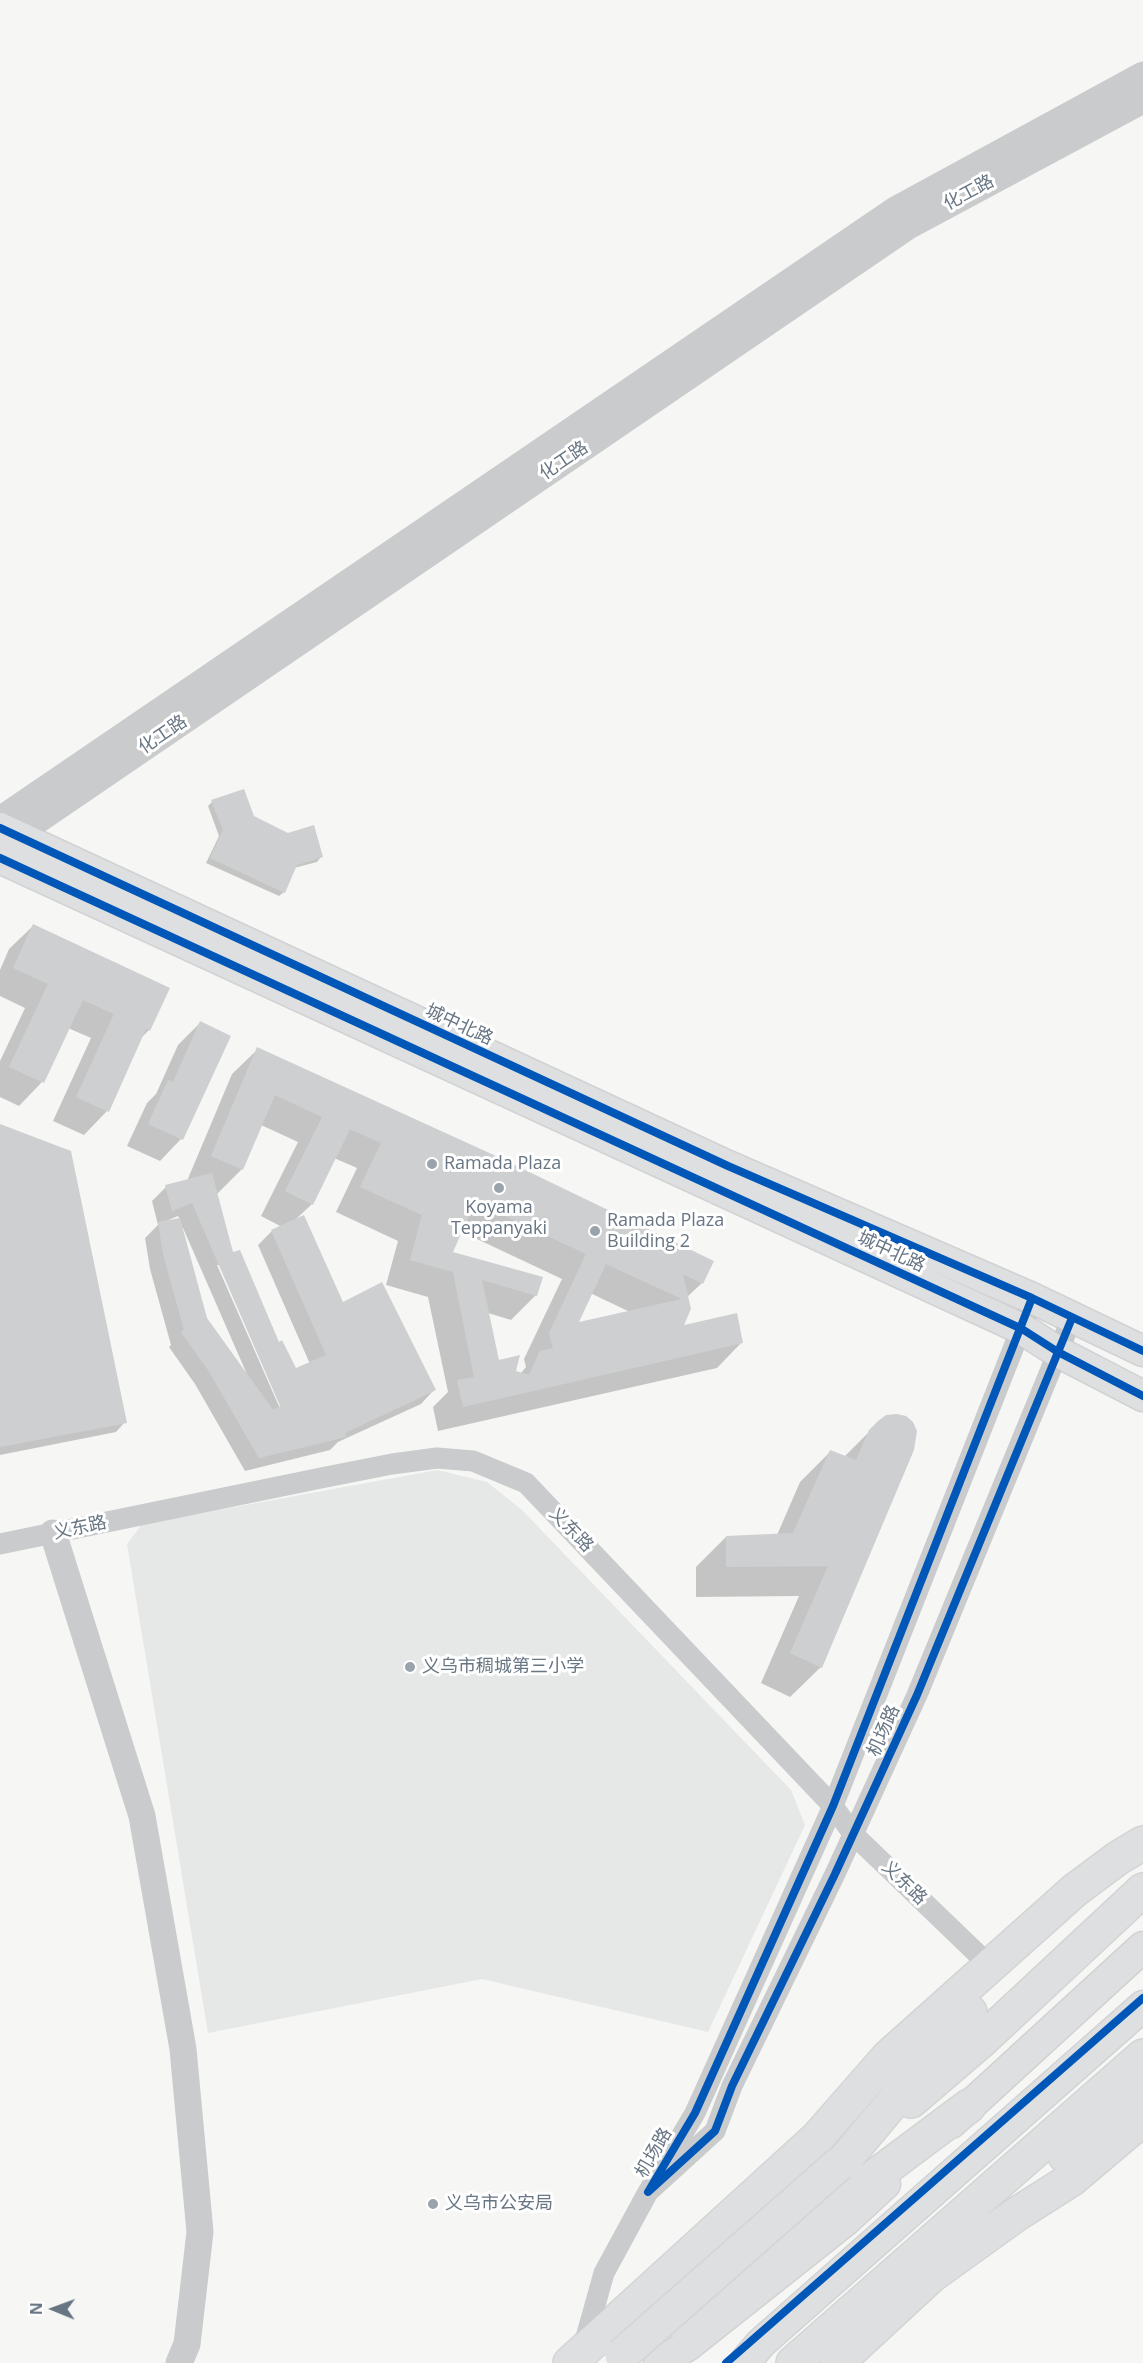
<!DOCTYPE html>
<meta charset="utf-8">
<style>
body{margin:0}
#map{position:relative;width:1143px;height:2363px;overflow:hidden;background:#f6f6f5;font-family:"Open Sans",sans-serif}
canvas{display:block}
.north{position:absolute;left:24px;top:2279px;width:60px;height:60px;-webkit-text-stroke:4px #fff;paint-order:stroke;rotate:271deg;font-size:16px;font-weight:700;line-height:24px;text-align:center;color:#687583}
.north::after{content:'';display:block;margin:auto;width:21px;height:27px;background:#687583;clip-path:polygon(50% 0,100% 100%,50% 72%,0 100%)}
</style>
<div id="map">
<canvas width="1143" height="2363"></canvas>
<div class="north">N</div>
</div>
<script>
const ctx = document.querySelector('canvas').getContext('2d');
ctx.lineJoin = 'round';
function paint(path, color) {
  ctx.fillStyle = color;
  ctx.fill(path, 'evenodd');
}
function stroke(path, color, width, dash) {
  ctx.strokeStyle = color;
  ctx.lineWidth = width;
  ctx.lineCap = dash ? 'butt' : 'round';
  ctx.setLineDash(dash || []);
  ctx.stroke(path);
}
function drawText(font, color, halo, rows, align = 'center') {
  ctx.font = font + ' "Open Sans","Noto Sans SC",sans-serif';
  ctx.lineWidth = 6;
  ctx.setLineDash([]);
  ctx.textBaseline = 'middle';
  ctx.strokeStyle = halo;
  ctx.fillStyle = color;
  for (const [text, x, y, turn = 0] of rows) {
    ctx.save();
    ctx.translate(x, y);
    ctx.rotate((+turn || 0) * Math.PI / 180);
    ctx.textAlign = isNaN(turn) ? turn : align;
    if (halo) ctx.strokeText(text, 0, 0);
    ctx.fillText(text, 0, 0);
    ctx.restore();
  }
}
const built = new Path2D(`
 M437,1470L487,1482L522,1510L791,1790L805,1825L708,2032L482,1979L208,2033L127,1544L142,1524Z`);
const shadow = new Path2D(`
 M212,802L253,818L321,857L317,862L294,868L284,892L279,896L206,863L219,836L208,806Z
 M33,926L149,1030L140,1039L107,1111L84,1135L53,1121L91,1038L68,1028L42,1082L19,1106L0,1097V1061L25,1008L0,996V970L9,949Z
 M200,1023L181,1139L160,1161L127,1146L147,1103L156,1094L178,1045Z
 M258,1049L702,1283L687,1297L681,1327L742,1342L717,1368L438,1431L433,1407L448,1392L428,1297L386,1285L398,1241L336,1212L357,1168L334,1158L312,1204L295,1220L342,1304L434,1390L421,1404L338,1442L330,1450L245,1471L195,1384L169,1347L171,1345L150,1269L145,1238L158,1225L152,1201L166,1187L187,1181L232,1074ZM261,1125L298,1142L261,1216L282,1227L272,1231L258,1245L310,1364L296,1370L279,1344L232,1254L216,1195L242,1169ZM178,1216L180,1220L166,1221ZM183,1228L246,1372H244L206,1319L181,1229ZM460,1231L562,1279L524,1359L526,1367L520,1374L497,1362L488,1313L511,1320L536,1295L451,1253ZM217,1265H221L284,1412L282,1413ZM590,1293L630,1312L576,1324Z
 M0,1126L125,1422L116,1432L0,1455Z
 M879,1422L821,1667L790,1697L761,1683L799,1596L696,1597V1567L726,1537L777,1535L800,1482L831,1451L844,1457Z`);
const building = new Path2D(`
 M244,789L254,816L288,833L314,825L323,857L297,865L285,893L210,858L223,830L211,800Z
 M33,924L170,988L150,1031L146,1029L109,1112L76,1097L114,1014L83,1000L44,1083L9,1067L48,984L13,968Z
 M200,1021L231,1036L183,1140L148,1124L168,1080L173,1082Z
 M257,1047L496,1156L714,1261L703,1284L683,1274L691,1309L684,1325L737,1313L743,1343L463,1407L457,1380L474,1377L453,1272L410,1260L422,1215L360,1187L381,1143L350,1129L313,1205L285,1191L322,1117L275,1095L243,1170L211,1156ZM475,1202L586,1254L549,1333L553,1348L540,1351L529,1375L516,1371L520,1355L499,1360L482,1280L537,1296L543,1277L453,1252ZM606,1264L682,1299L579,1322Z
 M0,1124L71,1151L127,1423L0,1447Z
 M212,1173L233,1252L240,1250L279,1342L282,1340L296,1368L326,1355L271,1230L304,1215L343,1302L382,1282L436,1390L345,1433L346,1437L259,1458L208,1370L181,1332L184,1330L163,1254L158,1222L180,1218L207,1318L273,1410L280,1406L192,1203L172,1211L165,1185Z
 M897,1414L906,1416L913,1422L917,1431L914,1450L822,1668L790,1653L828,1566L726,1567V1536L793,1533L830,1450L856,1460L869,1430L878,1421L886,1415Z`);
const minor = new Path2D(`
 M1026,1316L833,1806L695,2113L648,2192L715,2131L732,2086L835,1874L917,1695L1072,1318
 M0,1544L321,1478L392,1464L437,1458L473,1461L526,1483L833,1806L853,1834L989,1965
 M583,2348L604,2273L648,2192`);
const tertiary = new Path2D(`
 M0,820L897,209L1143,75
 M1,845L908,226L1143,100
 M53,1533L142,1816L183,2049L200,2232L187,2344L179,2363`);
const secondary = new Path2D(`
 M0,828L728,1166L1032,1298L1143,1351
 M0,858L1022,1329L1058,1352L1143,1396
 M951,2123L1143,1947
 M659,2363L687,2346L846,2220L885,2184
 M744,2363L761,2343L1143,2006`);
const trunk = new Path2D(`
 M911,2101L981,2041L1143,1890
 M1065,2156L1143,2088
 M847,2157L904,2089L941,2038L970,2012
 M672,2320L712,2298L969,2106
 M570,2363L817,2138L888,2057L1075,1890L1118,1858L1143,1843
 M793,2363L1143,2056
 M837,2363L931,2276L1017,2214L1072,2179L1143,2119`);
const trunkBridge = new Path2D(`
 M622,2355L839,2164`);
const cycleway = new Path2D(`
 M0,828L728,1166L1032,1298L1143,1351
 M0,858L1022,1329L1058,1352L1143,1396
 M1032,1298L833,1806L695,2113L648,2192L715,2131L732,2086L835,1874L917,1695L1072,1318
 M726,2363L1143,1998`);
const markers = [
 [432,1164,6,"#9aa2ab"],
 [499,1188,6,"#9aa2ab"],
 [595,1231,6,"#9aa2ab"],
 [410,1667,6,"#9aa2ab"],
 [433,2204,6,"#9aa2ab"]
];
const streetNames = [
 ["化工路",969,193,-28],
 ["化工路",564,461,-34],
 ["化工路",163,735,-34],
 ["城中北路",459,1025,25],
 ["城中北路",891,1252,25],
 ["义东路",80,1528,-12],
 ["义东路",571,1530,46],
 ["机场路",884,1731,-66],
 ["义东路",904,1883,44],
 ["机场路",654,2153,-60]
];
const poiNames = [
 ["Ramada Plaza",444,1164],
 ["Koyama",499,1208,"center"],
 ["Teppanyaki",499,1229,"center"],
 ["Ramada Plaza",607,1221],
 ["Building 2",607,1242],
 ["义乌市稠城第三小学",422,1667],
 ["义乌市公安局",445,2204]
];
paint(built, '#e6e7e7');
paint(shadow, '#0003');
paint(building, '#cecfd0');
stroke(secondary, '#d2d2d3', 33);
stroke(trunk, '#d3d4d4', 36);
stroke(minor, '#cacbcc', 21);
stroke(tertiary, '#cacbcc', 27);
stroke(secondary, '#dedfe0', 30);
stroke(trunk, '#dedfe0', 33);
stroke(trunkBridge, '#d3d4d4', 36, []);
stroke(trunkBridge, '#dedfe0', 33);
stroke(cycleway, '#0057b8', 8);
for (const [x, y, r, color] of markers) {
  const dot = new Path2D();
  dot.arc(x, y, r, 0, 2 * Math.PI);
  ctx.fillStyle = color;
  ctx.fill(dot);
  stroke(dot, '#fff', 2);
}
drawText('18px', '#687583', '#fff', streetNames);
drawText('18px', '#687583', '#fff', poiNames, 'left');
</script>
